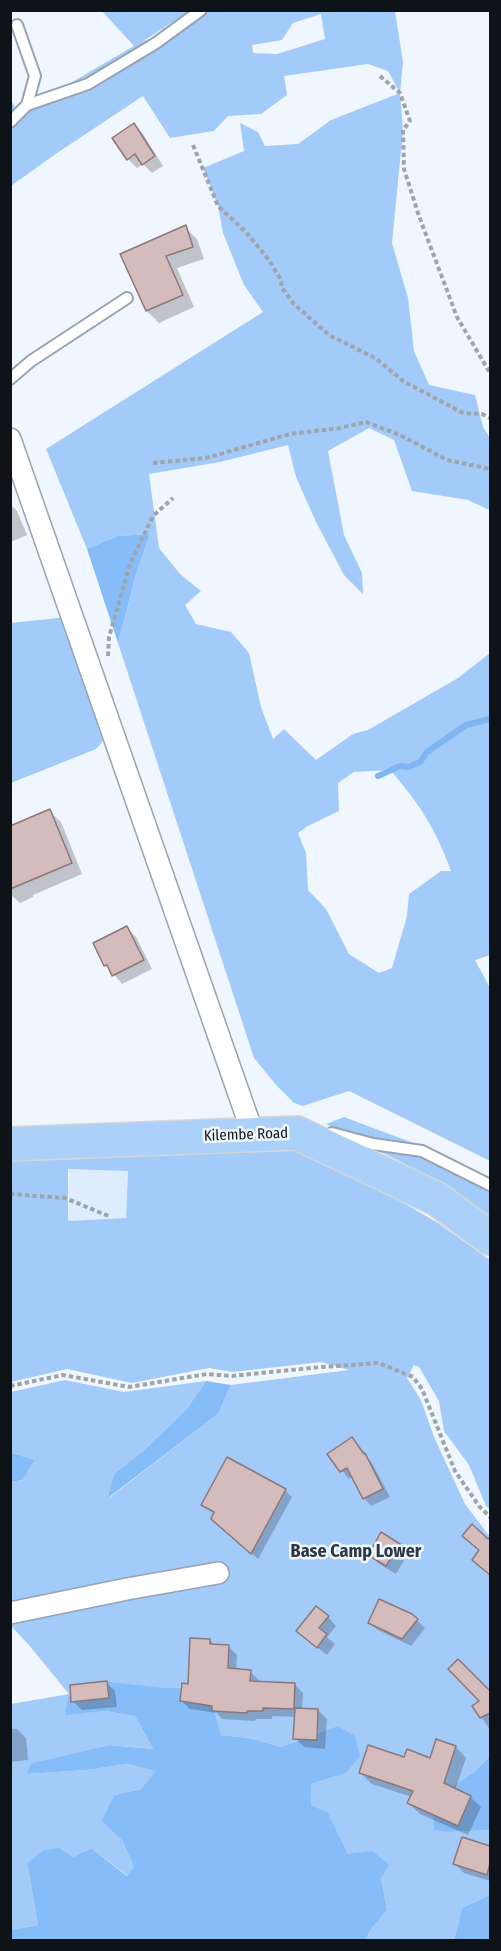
<!DOCTYPE html>
<style>
body{margin:0}
#map{position:relative;width:501px;height:1951px;overflow:hidden;background:#f0f6fd;font-family:"Fira Sans Condensed",sans-serif}
canvas{display:block}
.frame{position:absolute;inset:0;border:12px solid #0e1318;pointer-events:none}
</style>
<div id="map">
<canvas width="501" height="1951"></canvas>
<div class="frame"></div>
</div>
<script>
const ctx = document.querySelector('canvas').getContext('2d');
ctx.lineJoin = 'round';
function paint(path, color) {
  ctx.fillStyle = color;
  ctx.fill(path, 'evenodd');
}
function stroke(path, color, width, dash) {
  ctx.strokeStyle = color;
  ctx.lineWidth = width;
  ctx.lineCap = dash ? 'butt' : 'round';
  ctx.setLineDash(dash || []);
  ctx.stroke(path);
}
function drawText(font, color, halo, rows, align = 'center') {
  ctx.font = font + ' "Fira Sans Condensed",sans-serif';
  ctx.lineWidth = 5;
  ctx.setLineDash([]);
  ctx.textBaseline = 'middle';
  ctx.strokeStyle = halo;
  ctx.fillStyle = color;
  for (const [text, x, y, turn = 0] of rows) {
    ctx.save();
    ctx.translate(x, y);
    ctx.rotate((+turn || 0) * Math.PI / 180);
    ctx.textAlign = isNaN(turn) ? turn : align;
    if (halo) ctx.strokeText(text, 0, 0);
    ctx.fillText(text, 0, 0);
    ctx.restore();
  }
}
const built = new Path2D(`
 M69,1168L128,1171L126,1218L68,1221Z`);
const green = new Path2D(`
 M102,11H189L142,42L201,17L207,11H395L403,62L400,93L403,130L392,243L408,298L414,351L429,385L475,395L483,427L490,438V509H487L468,500L412,491L394,440L369,428L328,451L344,535L362,573L363,594L344,575L316,522L296,477L288,445L220,462L149,474L159,548L180,574L201,591L185,605L196,624L231,632L249,653L261,707L273,739L284,729L316,760L353,734L368,730L458,678L490,653V955L475,960L490,988V1161L349,1091L303,1106L294,1103L277,1086L254,1058L118,643L137,571L150,534L117,536L87,549L46,449L263,312L244,285L223,233L218,206L203,168L244,151L240,123L258,132L265,146L298,144L331,120L400,93L388,71L368,64L284,76L287,95L261,114L228,116L214,131L170,138L143,96L57,153L11,186L10,99L19,113L134,46ZM321,14L325,39L277,54L253,53L252,45L282,40L293,23ZM390,770C419,803 436,829 451,871H441L409,894L407,916L392,968L379,973L349,954L326,909L308,890L306,853L298,833L308,826L339,811L338,783L354,772Z
 M78,616L107,736L96,749L11,783V623Z
 M344,1117L437,1152L490,1182V1218L403,1163L326,1124Z
 M173,1138L304,1151L359,1177L438,1223L490,1260V1510L486,1506L469,1465L444,1431L439,1401L419,1367L414,1365L407,1378L421,1400L434,1437L465,1504L490,1537V1756L474,1772L433,1801L448,1832L490,1830V1895L462,1908L454,1940H365L372,1928L387,1910L381,1878L348,1854L328,1812L311,1805V1784L346,1773L337,1726L281,1747L249,1738L221,1735L196,1688H163L65,1714L105,1711L135,1716L153,1749L109,1745L33,1763L26,1774L87,1770L128,1764L157,1771L141,1789L114,1795L122,1840L134,1867L128,1876L91,1848L73,1857L27,1863L38,1925L11,1930V1704L69,1694L28,1644L11,1626V1482L23,1480L33,1460L11,1452V1392L65,1380L124,1392L206,1381L186,1410L143,1451L114,1474L109,1498L218,1414L231,1385L349,1370L321,1362L233,1372L209,1368L132,1383L67,1369L11,1382L10,1152ZM68,1169L128,1171L126,1218L68,1221Z`);
const forest = new Path2D(`
 M150,534L137,571L118,643L87,549L117,536Z
 M206,1381L231,1385L218,1414L108,1498L114,1474L143,1451L186,1410Z
 M10,1452L34,1460L23,1480L11,1482Z
 M101,1681L163,1688H196L209,1693L221,1735L249,1738L281,1747L337,1726L355,1736L360,1756L346,1773L311,1784V1805L328,1812L348,1854L372,1851L389,1865L381,1878L387,1910L372,1928L365,1940H11V1930L38,1925L27,1863L43,1851L59,1848L73,1857L91,1848L127,1876L134,1867L122,1840L102,1821L114,1795L141,1789L156,1771L128,1764L87,1770L26,1774L32,1763L109,1745L153,1749L135,1716L105,1711L65,1715L69,1694Z
 M490,1756V1830L448,1832L434,1830L433,1800L474,1772Z
 M490,1895V1940H454L462,1908Z`);
const shadow = new Path2D(`
 M134,125L143,134L163,166L152,173L143,164L137,168L128,159Z
 M185,227L197,239L204,259L177,268L194,307L159,323L147,311L122,255Z
 M10,504L17,511L27,535L13,541L10,539Z
 M49,811L61,822L82,874L33,895V897L20,903L10,894V827Z
 M127,928L136,937L152,969L122,984L106,965Z
 M352,1439L372,1463L390,1497L371,1506L364,1498L353,1476L349,1479L329,1454Z
 M227,1459L285,1490L292,1497L258,1559L220,1525L215,1514L203,1505Z
 M399,1545L408,1554L396,1574L378,1563L369,1554Z
 M411,1615L425,1628L411,1646L378,1630L370,1623Z
 M328,1617L336,1626L327,1637L335,1644L327,1655L298,1631Z
 M210,1640L215,1646H228L237,1655L236,1671L250,1672L259,1680V1683L294,1684L303,1693L302,1710H318L327,1719L325,1749L304,1747L295,1738L296,1717L272,1716V1719H256L255,1721L222,1719L217,1713L190,1709L181,1700Z
 M458,1661L490,1693V1730L474,1706L482,1702Z
 M106,1682L115,1691L117,1707L82,1710L73,1701Z
 M10,1729H17L26,1738L28,1760L10,1762Z
 M456,1747L466,1758L455,1790L470,1797L481,1807L468,1835L420,1814L409,1803L412,1797L372,1784L361,1773L405,1759L431,1760Z
 M463,1839L490,1848V1881L464,1873L455,1864Z`);
const stream = new Path2D(`
 M378,776L400,766L408,767L420,762L427,752L466,725L490,719`);
const building = new Path2D(`
 M134,123L155,156L142,165L135,154L127,160L112,138Z
 M186,225L193,247L166,256L183,295L146,311L120,254Z
 M50,809L72,863L10,889V826Z
 M127,926L144,960L112,976L107,965L104,966L93,943Z
 M352,1437L364,1454L365,1453L383,1489L363,1499L347,1468L340,1472L327,1454Z
 M227,1457L286,1489L251,1554L211,1519L214,1512L201,1505Z
 M472,1524L488,1539L490,1537V1575L472,1560L479,1550L462,1536Z
 M381,1532L400,1544L386,1566L368,1555Z
 M379,1599L412,1614L418,1619L402,1639L368,1623Z
 M316,1606L329,1616L319,1628L327,1634L317,1648L296,1631Z
 M190,1638L210,1639V1644L229,1645L228,1668L251,1670L250,1681L295,1683L294,1709L263,1708V1711H247V1713L212,1711V1706L180,1701L182,1683L188,1684Z
 M458,1659L490,1691V1713L480,1718L472,1706L479,1701L448,1669Z
 M107,1681L109,1698L71,1702L70,1685Z
 M295,1708L318,1709L317,1740L293,1739Z
 M436,1739L456,1746L444,1783L471,1796L458,1826L407,1803L413,1791L359,1773L368,1745L404,1757L407,1749L430,1758Z
 M462,1837L490,1846V1863L487,1875L453,1864Z`);
const path = new Path2D(`
 M380,76L400,93L410,121L403,130L404,169L419,216L457,317L490,373
 M193,145L218,206L246,232L268,259L280,278L282,288L294,304L329,335L375,358L403,381L463,413L482,414L490,418
 M153,463L206,458L290,434L340,428L366,422L402,436L447,460L490,469
 M108,656L109,637L130,564L153,516L173,498
 M10,1194L65,1198L111,1217
 M10,1386L63,1375L129,1387L207,1374L232,1376L322,1367L379,1363L413,1377L422,1389L455,1471L479,1506L490,1517`);
const lane = new Path2D(`
 M27,105L88,84L156,43L201,10
 M10,122L27,105L35,76L17,25
 M10,379L31,361L127,298
 M332,1133L373,1144L422,1151L490,1185`);
const street = new Path2D(`
 M10,439L253,1134
 M10,1613L127,1589L218,1573`);
const primary = new Path2D(`
 M10,1144L297,1133L437,1199L490,1238`);
const streetNames = [
 ["Kilembe Road",246,1135,-2]
];
const quarterNames = [
 ["Base Camp Lower",356,1552]
];
paint(built, '#ddedff');
paint(green, '#a3cbf9');
paint(forest, '#86bcf8');
paint(shadow, '#0003');
stroke(stream, '#7fb5f0', 6);
paint(building, '#d4bcbd');
stroke(building, '#8d7778', 1.5);
stroke(lane, '#95a3b3', 14);
stroke(street, '#95a3b3', 24);
stroke(primary, '#d4d5d5', 36);
stroke(path, '#9ea4aa', 4, [4.5, 3]);
stroke(lane, '#fff', 10);
stroke(street, '#fff', 21);
stroke(primary, '#abd0fa', 33);
drawText('15px', '#0e1318', '#f0f6fd', streetNames);
drawText('bold 18px', '#2c3845', '#f0f6fd', quarterNames);
</script>
